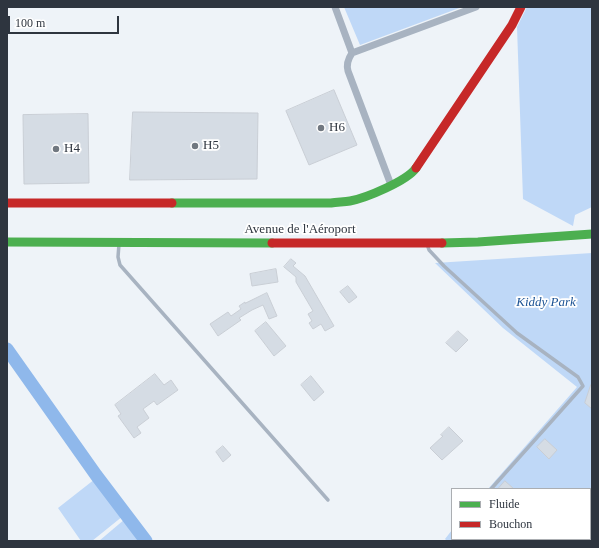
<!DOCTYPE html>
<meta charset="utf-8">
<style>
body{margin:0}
#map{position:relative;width:599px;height:548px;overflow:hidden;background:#eef3f8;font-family:"Times New Roman",serif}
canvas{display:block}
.frame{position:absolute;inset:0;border:8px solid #2e353f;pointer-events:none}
.legend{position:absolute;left:451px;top:488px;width:140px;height:52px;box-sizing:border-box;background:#fff;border:1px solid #abaeb2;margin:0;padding:5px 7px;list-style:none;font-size:12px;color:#2e353f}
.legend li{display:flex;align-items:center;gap:8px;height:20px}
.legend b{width:20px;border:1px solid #abaeb2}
.scale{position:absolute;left:8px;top:16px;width:111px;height:18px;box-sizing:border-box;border:2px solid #2e353f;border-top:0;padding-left:5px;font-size:12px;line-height:14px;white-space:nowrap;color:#2e353f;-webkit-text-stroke:3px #fff;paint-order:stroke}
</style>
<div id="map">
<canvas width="599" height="548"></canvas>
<div class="frame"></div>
<ul class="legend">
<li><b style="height:5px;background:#4caf50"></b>Fluide</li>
<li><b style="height:5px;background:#c62828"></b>Bouchon</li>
</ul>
<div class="scale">100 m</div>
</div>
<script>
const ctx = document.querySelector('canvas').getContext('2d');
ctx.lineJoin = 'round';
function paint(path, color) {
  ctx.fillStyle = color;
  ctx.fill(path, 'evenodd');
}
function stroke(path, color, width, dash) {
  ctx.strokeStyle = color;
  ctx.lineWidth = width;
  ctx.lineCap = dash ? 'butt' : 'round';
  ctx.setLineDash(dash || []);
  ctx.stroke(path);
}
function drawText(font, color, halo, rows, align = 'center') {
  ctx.font = font + ' "Times New Roman",serif';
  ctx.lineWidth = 3.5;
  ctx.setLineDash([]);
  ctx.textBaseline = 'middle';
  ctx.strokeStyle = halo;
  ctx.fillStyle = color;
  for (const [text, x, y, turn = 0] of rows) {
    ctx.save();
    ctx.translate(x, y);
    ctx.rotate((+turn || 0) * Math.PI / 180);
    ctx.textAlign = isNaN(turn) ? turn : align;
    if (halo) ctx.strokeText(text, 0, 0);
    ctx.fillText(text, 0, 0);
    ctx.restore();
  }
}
const green = new Path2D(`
 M344,7H462L360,45Z
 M527,7H592V207L575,215L573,226L523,199L517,27Z
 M592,253V502L590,504V489H488L577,387L503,328L435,263Z
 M95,479L123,516L92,541H81L58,508Z
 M125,519L142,541H99Z
 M452,530V539H553L551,541H447L445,539Z`);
const canal = new Path2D(`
 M590,512L592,510
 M560,541L563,539`);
const river = new Path2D(`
 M7,349L96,475L146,541`);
const building = new Path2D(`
 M334,90L357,145L309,165L286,111Z
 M133,112L258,113L257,179L130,180Z
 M88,114L89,183L24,184L23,115Z
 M291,259L296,263L293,266L305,276L334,326L325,331L321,324L313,329L309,323L312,321L308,314L313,311L296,282V277L284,267Z
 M276,269L278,282L252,286L250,274Z
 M348,286L357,297L349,303L340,292Z
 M267,293L277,316L269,319L263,305L252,310L239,318L241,320L218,336L210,324L228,312L231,316L241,309L239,306L245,302V303Z
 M266,322L286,346L274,356L255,331Z
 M458,331L468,340L456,352L446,343Z
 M155,374L164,385L171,380L178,390L157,405L154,401L143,409L149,418L137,427L141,433L134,438L118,416L121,414L115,405Z
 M311,376L324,392L314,401L301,385Z
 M591,385L592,386V409L585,403Z
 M449,427L463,441L442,460L430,448L443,436L441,435Z
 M545,439L557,450L549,459L537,447Z
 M223,446L231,455L223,462L216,452Z
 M505,481L514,489H498Z`);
const path = new Path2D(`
 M590,523L592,521
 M580,541V539`);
const lane = new Path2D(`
 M119,244L118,257L120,265L328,500
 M427,244L429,250L444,266L517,333L578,377L583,386L491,489
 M454,539V541`);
const street = new Path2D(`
 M335,7L352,53
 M391,185L348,71C346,64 348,59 352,53L476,7`);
const fast = new Path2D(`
 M172,203H331C337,202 344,202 350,201C366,198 407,181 416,168
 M7,242L272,243
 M442,243L478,242L592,234`);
const jam = new Path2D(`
 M416,168L512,25L521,7
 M7,203H172
 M272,243H442`);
const markers = [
 [321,128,4,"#717880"],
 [195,146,4,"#717880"],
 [56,149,4,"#717880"]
];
const poiNames = [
 ["H6",329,128],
 ["H5",203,146],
 ["H4",64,149]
];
const streetNames = [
 ["Avenue de l'Aéroport",300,230]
];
const parkNames = [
 ["Kiddy Park",546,303]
];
paint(green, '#bfd8f7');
stroke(canal, '#8fb8eb', 8);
stroke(river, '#8fb8eb', 13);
paint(building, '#d5dce4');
stroke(building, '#c9ced5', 1);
stroke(path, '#afb7c0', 1.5, [4, 2]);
stroke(lane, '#a8b3c1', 3.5);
stroke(street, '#a8b3c1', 7);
stroke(fast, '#4caf50', 9);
stroke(jam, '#c62828', 9);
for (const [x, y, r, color] of markers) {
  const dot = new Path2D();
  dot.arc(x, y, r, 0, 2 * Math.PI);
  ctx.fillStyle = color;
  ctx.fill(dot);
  stroke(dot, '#fff', 1.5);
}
drawText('13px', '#2e353f', '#fff', poiNames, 'left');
drawText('13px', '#2e353f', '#fff', streetNames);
drawText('italic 13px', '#1d5495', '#fff', parkNames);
</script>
